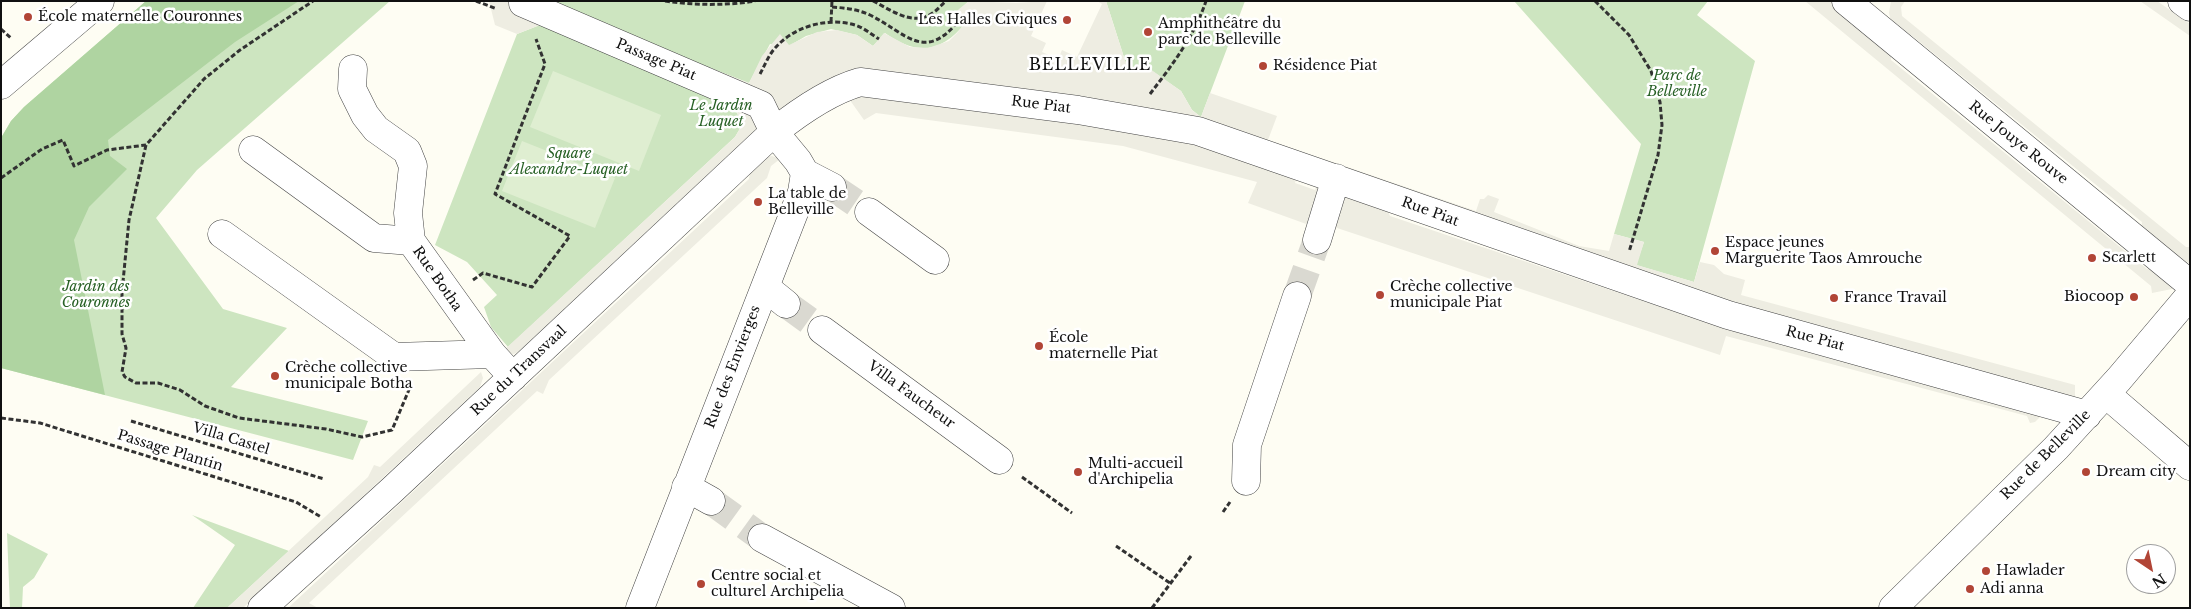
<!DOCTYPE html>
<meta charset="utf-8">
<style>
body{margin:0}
#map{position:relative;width:2191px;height:609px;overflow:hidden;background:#fefdf3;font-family:"Libre Baskerville",serif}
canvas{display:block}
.frame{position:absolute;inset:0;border:2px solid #101010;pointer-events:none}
.north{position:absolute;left:2126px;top:544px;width:50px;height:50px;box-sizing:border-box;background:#fff;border:1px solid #9f9f9f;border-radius:50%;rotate:146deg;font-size:14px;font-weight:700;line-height:20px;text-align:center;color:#101010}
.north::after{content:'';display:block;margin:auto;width:18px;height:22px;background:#b14536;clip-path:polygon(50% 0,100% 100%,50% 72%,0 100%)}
</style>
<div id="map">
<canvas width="2191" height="609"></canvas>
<div class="frame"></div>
<div class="north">N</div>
</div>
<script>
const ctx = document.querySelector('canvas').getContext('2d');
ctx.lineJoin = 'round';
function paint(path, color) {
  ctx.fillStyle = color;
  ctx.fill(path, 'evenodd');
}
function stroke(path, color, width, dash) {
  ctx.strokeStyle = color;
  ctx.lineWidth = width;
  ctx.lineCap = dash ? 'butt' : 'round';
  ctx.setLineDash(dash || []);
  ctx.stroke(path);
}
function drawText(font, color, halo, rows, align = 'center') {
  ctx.font = font + ' "Libre Baskerville",serif';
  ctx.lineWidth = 5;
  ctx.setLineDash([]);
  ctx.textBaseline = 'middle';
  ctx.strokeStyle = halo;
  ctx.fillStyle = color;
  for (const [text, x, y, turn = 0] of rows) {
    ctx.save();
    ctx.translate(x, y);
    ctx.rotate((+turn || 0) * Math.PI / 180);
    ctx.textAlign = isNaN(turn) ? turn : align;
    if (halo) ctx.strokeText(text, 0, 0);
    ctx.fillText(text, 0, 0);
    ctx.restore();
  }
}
const green = new Path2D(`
 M146,1H390L197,170L156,218L223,309L287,328L231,387L368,421L353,460L1,368V138L11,121L24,107Z
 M554,1H969L954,15L966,22C942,53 917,56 885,33L873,46L857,35L831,29L806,36L789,46L770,44L749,83L613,30Z
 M1106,1H1245L1201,117L1192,110L1181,91L1146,67L1129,73Z
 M1514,1H1708L1697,15L1755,61L1694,282L1636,265L1644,242L1614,234L1641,144Z
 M545,23L733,103L742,125L735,137L508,347L491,327L484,307L497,295L467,262L435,245L517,34Z
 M192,515L289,551L227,608H193L235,545Z
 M7,533L48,554L34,578L23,587L22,608H10Z`);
const forest = new Path2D(`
 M146,1H299L235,42L108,140L110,156L127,169L89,207L74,240L105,395L1,368V138L11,121L24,107Z`);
const pitch = new Path2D(`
 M553,71L661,115L639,171L530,127Z
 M522,141L615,178L595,228L502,191Z`);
const plaza = new Path2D(`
 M489,1H554L613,30L749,83L762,56L780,34L789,45L817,32L837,30L857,35L873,46L884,33L910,47L928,48L949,41L957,33L966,22L954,15L959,9L969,1L1016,3L1047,1L1031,36L1046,43L1042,52L1058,59L1062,50L1077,57L1102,4L1097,1H1106L1129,73L1146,66L1181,91L1192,110L1201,117L1210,93L1277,116L1268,140L1476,211L1480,199H1484L1488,195L1499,199L1494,212L1579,246L1609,251L1614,234L1644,242L1637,265L1694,282L1700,262L1714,265L1724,274L1745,280L1741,295L2075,385V397L1734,305L1198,123L864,74L728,156L518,352L514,354L506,353L503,351L735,137L742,125L733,103L545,23L517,34L495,25Z
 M1805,1H1831L1891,50V60L2147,269L2156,266L2172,286V289L2152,293L2151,286Z
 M1891,1H1905L1901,7L1902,16L2186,247H2190V264L2141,231L2142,222L1911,35L1903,37L1892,25L1889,13Z
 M2140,1H2157L2190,24V36Z
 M854,92L1147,129L1297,175L1295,183L1315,190L1318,182L1385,205L1390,216L1646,302L1765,339L2043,414L2035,422L2030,423L2027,416L1726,336L1720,355L1334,227L1309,225L1248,203L1257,182L1123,146L876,113L864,120L847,96Z
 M772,156L780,159L771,166L767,178L549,380L543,394L537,391L524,403L309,603L318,608H288L749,179L750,170L767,157Z
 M481,372L483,378L480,387L243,608H227L368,477L374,465L380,467Z`);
const minorTunnel = new Path2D(`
 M832,187L869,212
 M1297,296L1317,240
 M786,304L822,330
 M711,501L762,538`);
const path = new Path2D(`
 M476,1L497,9
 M665,1C694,5 725,6 755,1
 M873,1C891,10 912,26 931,14C937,11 941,5 946,1
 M1595,1L1629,35L1651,71L1660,102L1662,125L1658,155L1629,252
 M832,7C845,8 857,9 870,15C906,33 925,64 960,19
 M831,22L832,1
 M1,29L12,39
 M760,74C765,65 769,54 776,47C795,26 828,17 855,25C864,28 871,34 879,39
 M1150,94C1172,65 1194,37 1206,1
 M146,145L129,220L122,292V334L126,348L122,372L125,377L136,383H158L180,390L205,406L239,418L326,429L362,437L392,430L411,385
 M1,178L42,149L63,140L74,166L107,150L146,145L204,79L240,50L313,1
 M473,280L483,273L532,287L570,236L495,194L545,64L536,39
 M1,418L40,423L296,502L321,517
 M131,421L324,479
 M1022,477L1072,513
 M1223,512L1230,502
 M1116,546L1170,583
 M1152,608L1191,556`);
const minor = new Path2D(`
 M1846,1L2190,284
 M2182,1L2190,7
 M523,3L761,105L774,132L798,161L805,173L802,192L640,608
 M353,69L352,89L365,115L376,129L407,151L413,166L408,213L411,241L492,354L513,377
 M1,85L100,1
 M253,150L374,238L411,241
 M805,173L832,187
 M869,212L935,260
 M222,234L394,357L492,354
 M1317,240L1336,178
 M765,287L786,304
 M822,330L999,460
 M2106,394L2190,466
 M1246,481L1247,445L1297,296
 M686,487L711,501
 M762,538L891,608
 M262,608L392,490L774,132C799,112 829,91 860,82L1078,110L1198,131L1728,315L2087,415
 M1893,608L2056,448L2119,379L2190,295`);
const markers = [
 [28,17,5,"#b14536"],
 [1067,20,5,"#b14536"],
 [1148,32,5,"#b14536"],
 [1263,66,5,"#b14536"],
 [758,202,5,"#b14536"],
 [1715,251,5,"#b14536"],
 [2092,258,5,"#b14536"],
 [1380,295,5,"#b14536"],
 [2134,297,5,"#b14536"],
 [1834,298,5,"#b14536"],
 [1039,346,5,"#b14536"],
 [275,376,5,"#b14536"],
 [1078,472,5,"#b14536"],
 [2086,472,5,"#b14536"],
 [1986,571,5,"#b14536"],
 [701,584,5,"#b14536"],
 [1970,589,5,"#b14536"]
];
const poiNames = [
 ["École maternelle Couronnes",38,17],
 ["Les Halles Civiques",1057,20,"right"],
 ["Amphithéâtre du",1158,24],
 ["parc de Belleville",1158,40],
 ["Résidence Piat",1273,66],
 ["La table de",768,194],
 ["Belleville",768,210],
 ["Espace jeunes",1725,243],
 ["Marguerite Taos Amrouche",1725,259],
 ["Scarlett",2102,258],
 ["Crèche collective",1390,287],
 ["municipale Piat",1390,303],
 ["Biocoop",2124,297,"right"],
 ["France Travail",1844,298],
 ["École",1049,338],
 ["maternelle Piat",1049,354],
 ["Crèche collective",285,368],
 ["municipale Botha",285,384],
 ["Multi-accueil",1088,464],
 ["d'Archipelia",1088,480],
 ["Dream city",2096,472],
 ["Hawlader",1996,571],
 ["Centre social et",711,576],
 ["culturel Archipelia",711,592],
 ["Adi anna",1980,589]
];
const streetNames = [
 ["Passage Piat",656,60,23],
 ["Rue Piat",1041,105,7],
 ["Rue Jouye Rouve",2018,143,39],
 ["Rue Piat",1430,212,20],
 ["Rue Botha",437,279,55],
 ["Rue Piat",1815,339,15],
 ["Rue des Envierges",733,367,-69],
 ["Rue du Transvaal",519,371,-43],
 ["Villa Faucheur",911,395,36],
 ["Villa Castel",231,439,17],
 ["Passage Plantin",170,451,17],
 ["Rue de Belleville",2046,455,-45]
];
const parkNames = [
 ["Parc de",1677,76],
 ["Belleville",1677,92],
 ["Le Jardin",721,106],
 ["Luquet",721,122],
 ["Square",569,154],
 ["Alexandre-Luquet",569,170],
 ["Jardin des",96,287],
 ["Couronnes",96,303]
];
const quarterNames = [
 ["BELLEVILLE",1090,65]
];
paint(green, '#cde5c0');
paint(forest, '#afd4a1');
paint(pitch, '#dfeed1');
paint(plaza, '#eeede2');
stroke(minorTunnel, '#dad9d1', 28, [28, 14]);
stroke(minor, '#434343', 29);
stroke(path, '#323232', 3, [5, 2.5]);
stroke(minor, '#fff', 28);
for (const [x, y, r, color] of markers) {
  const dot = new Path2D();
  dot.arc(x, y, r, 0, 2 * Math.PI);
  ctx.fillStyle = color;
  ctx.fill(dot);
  stroke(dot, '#fff', 2);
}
drawText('14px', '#101010', '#fff', poiNames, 'left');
drawText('14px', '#101010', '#fff', streetNames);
drawText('italic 14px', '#286126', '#fff', parkNames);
ctx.letterSpacing = '1px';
drawText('16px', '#101010', '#fff', quarterNames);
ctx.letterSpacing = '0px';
</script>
